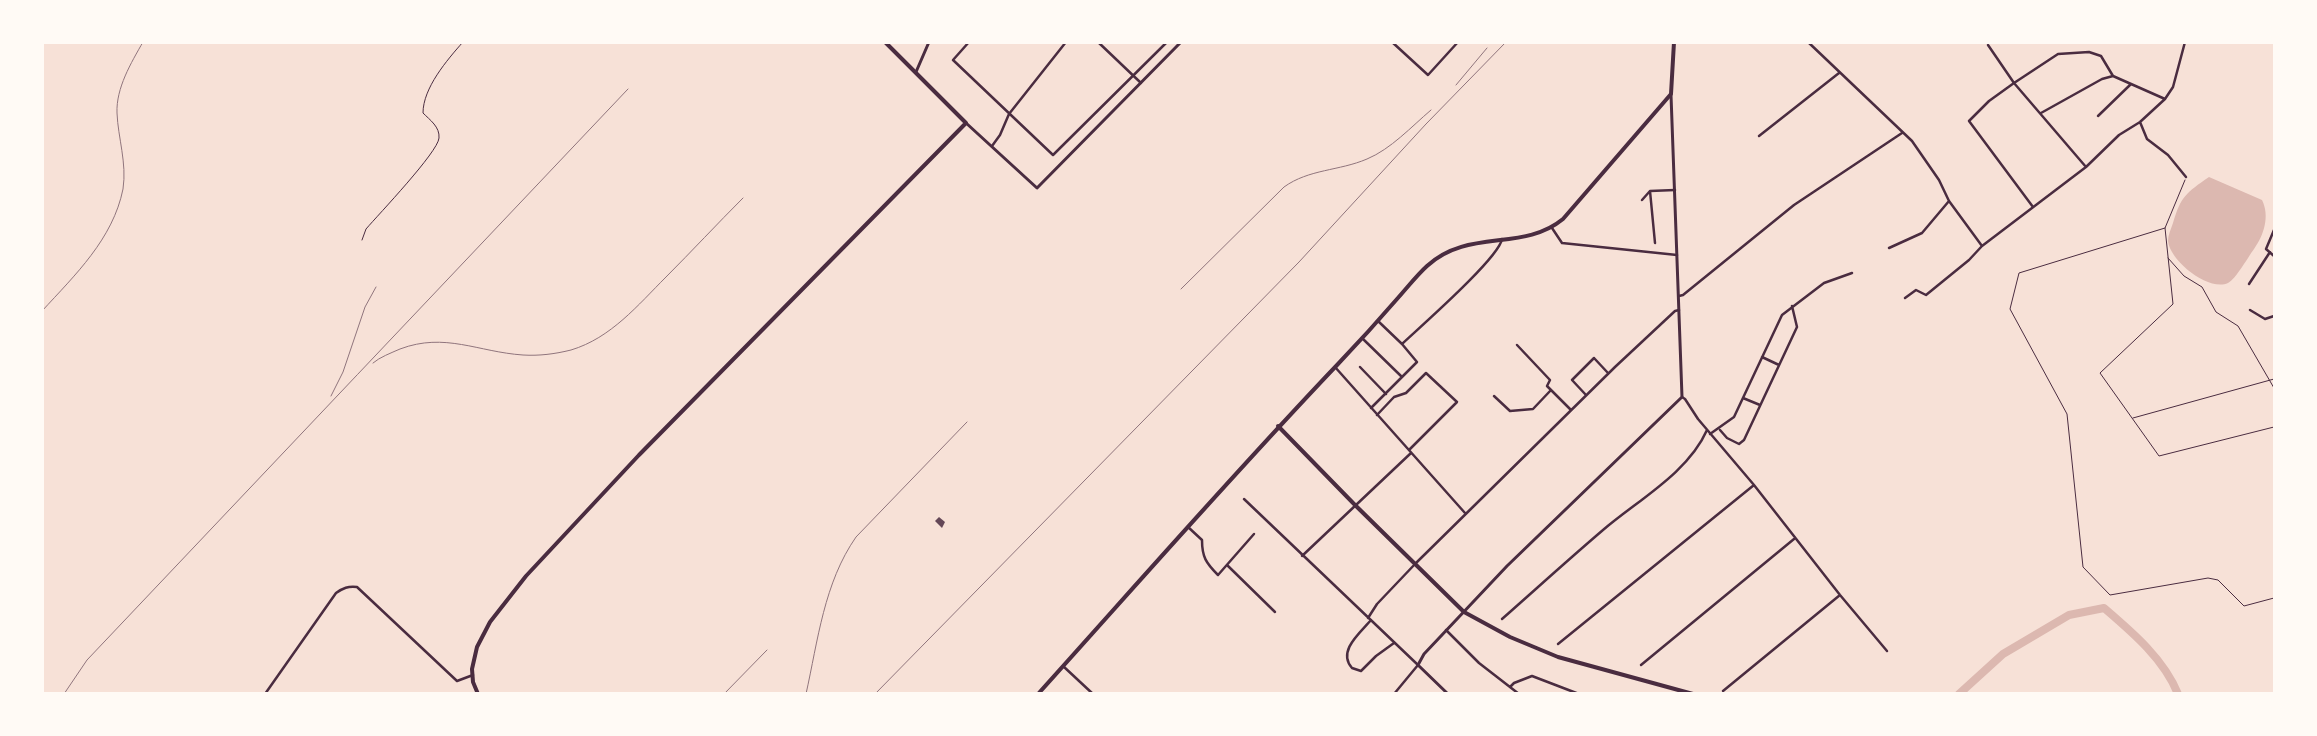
<!DOCTYPE html>
<style>
body{margin:0}
#map{position:relative;width:2317px;height:736px;overflow:hidden;background:#f7e1d7;font-family:Commissioner,sans-serif}
canvas{display:block}
.frame{position:absolute;inset:0;border:44px solid #fffaf5;pointer-events:none}
</style>
<div id="map">
<canvas width="2317" height="736"></canvas>
<div class="frame"></div>
</div>
<script>
const ctx = document.querySelector('canvas').getContext('2d');
ctx.lineJoin = 'round';
function paint(path, color) {
  ctx.fillStyle = color;
  ctx.fill(path, 'evenodd');
}
function stroke(path, color, width, dash) {
  ctx.strokeStyle = color;
  ctx.lineWidth = width;
  ctx.lineCap = dash ? 'butt' : 'round';
  ctx.setLineDash(dash || []);
  ctx.stroke(path);
}
const water = new Path2D(`
 M2209,177L2262,200C2270,216 2264,235 2254,249C2248,257 2236,279 2228,283C2209,292 2170,261 2168,241C2168,235 2171,229 2173,223C2181,196 2186,193 2209,177Z`);
const river = new Path2D(`
 M1959,694L2003,654L2069,615L2104,608C2132,632 2164,659 2178,694`);
const building = new Path2D(`
 M939,517L945,522L942,528L935,521Z`);
const path = new Path2D(`
 M2185,180L2165,228L2173,304L2100,373L2159,456L2274,427
 M2165,228L2019,273L2010,309L2067,414L2083,567L2110,595L2208,578L2218,580L2244,606L2274,598
 M2168,258L2184,276L2202,287L2216,312L2238,326L2274,388
 M2133,418L2274,379`);
const service = new Path2D(`
 M362,240L366,229C379,214 438,152 439,138C440,127 430,120 423,113C423,88 447,60 463,42`);
const minor = new Path2D(`
 M969,42L953,60L1053,155L1167,42
 M1098,42L1141,83
 M1392,42L1428,75L1458,42
 M1808,42L1912,141L1939,180L1949,201L1982,246
 M1988,45L2014,83L2086,167
 M2041,113L2102,79L2113,76
 M2098,116L2131,84
 M2140,122L2147,139L2168,155L2186,177
 M1759,136L1839,73
 M992,146L1000,135L1009,114L1066,42
 M1642,200L1650,191
 M2033,207L1969,121L1989,101L2014,83L2058,54L2089,52L2101,56L2113,76L2165,99
 M1552,228L1562,243L1677,255
 M2274,230L2266,249L2274,256
 M1655,243L1650,191L1675,190
 M1889,248L1922,233L1949,201
 M2249,284L2270,252
 M1679,296L1683,295L1794,205L1902,133
 M1905,298L1916,290L1926,295L1969,260L1982,246L2086,167L2119,135L2140,122L2165,99L2173,87L2185,42
 M2250,310L2265,319L2274,316
 M1378,321L1402,344C1420,327 1499,258 1502,239
 M1362,338L1402,377
 M1517,345L1550,380L1547,386L1571,410
 M1762,357L1779,365
 M1335,367L1465,513
 M1360,367L1386,394
 M1586,395L1572,380L1594,358L1608,373
 M1494,396L1510,411L1533,409L1551,390
 M1682,397L1685,399L1698,419L1754,485L1840,595L1887,651
 M1743,398L1760,405
 M1371,408L1417,362L1402,344
 M1377,415L1394,397L1406,393L1426,373L1457,402L1409,450
 M1720,430L1727,438L1739,444L1744,440L1797,327L1792,306
 M1710,434L1734,417L1782,315L1824,283L1852,273
 M1244,499L1418,665L1394,694
 M1188,527L1202,540C1202,557 1206,563 1218,575L1254,534
 M1302,556L1411,453
 M1227,565L1275,612
 M1368,618L1377,604L1416,563L1615,367L1675,311L1679,310
 M1502,619C1536,589 1569,559 1603,530C1638,500 1688,473 1707,430
 M1371,620C1360,633 1337,651 1352,668L1361,671L1376,656L1394,643
 M1446,630L1479,663L1519,694
 M1558,644L1754,485
 M1641,665L1794,539
 M1063,666L1093,694
 M1510,687L1514,683L1532,676L1579,694
 M1723,691L1840,595
 M265,694L336,593C343,588 348,586 357,587L457,681L473,675`);
const tertiary = new Path2D(`
 M916,72L929,42
 M966,123L1037,188L1181,42
 M1448,694L1418,665L1424,654L1507,566L1682,397L1671,95`);
const secondary = new Path2D(`
 M1278,426L1355,505L1464,612L1510,637L1558,657L1693,694
 M478,694L473,682L472,669L477,647L490,622L526,576L639,455L966,123L885,42
 M1038,694C1138,583 1236,471 1338,364C1358,343 1378,321 1397,299C1407,288 1416,276 1427,266C1468,228 1523,252 1563,219L1671,94L1674,42`);
const rail = new Path2D(`
 M1456,85L1487,48
 M1181,289L1284,187C1309,169 1339,171 1367,159C1391,149 1411,127 1431,110
 M42,311C75,275 113,239 123,189C127,163 118,138 117,113C116,88 131,63 143,42
 M373,363C380,357 391,353 400,349C445,332 478,352 523,355C539,356 555,354 571,350C611,338 638,305 666,277C692,251 717,224 743,198
 M331,396L343,372L365,307L376,287
 M64,694L87,660L628,89
 M724,694L767,650
 M806,694C818,640 824,583 856,537L967,422
 M875,694L1299,262L1426,124L1506,42`);
paint(water, '#dcb8b0');
stroke(river, '#dcb8b0', 8);
paint(building, '#644757');
stroke(path, '#4a2c40', 1);
stroke(service, '#4a2c40', 1);
stroke(minor, '#4a2c40', 2.5);
stroke(tertiary, '#4a2c40', 3);
stroke(secondary, '#4a2c40', 4);
stroke(rail, '#8f747c', 1);
</script>
